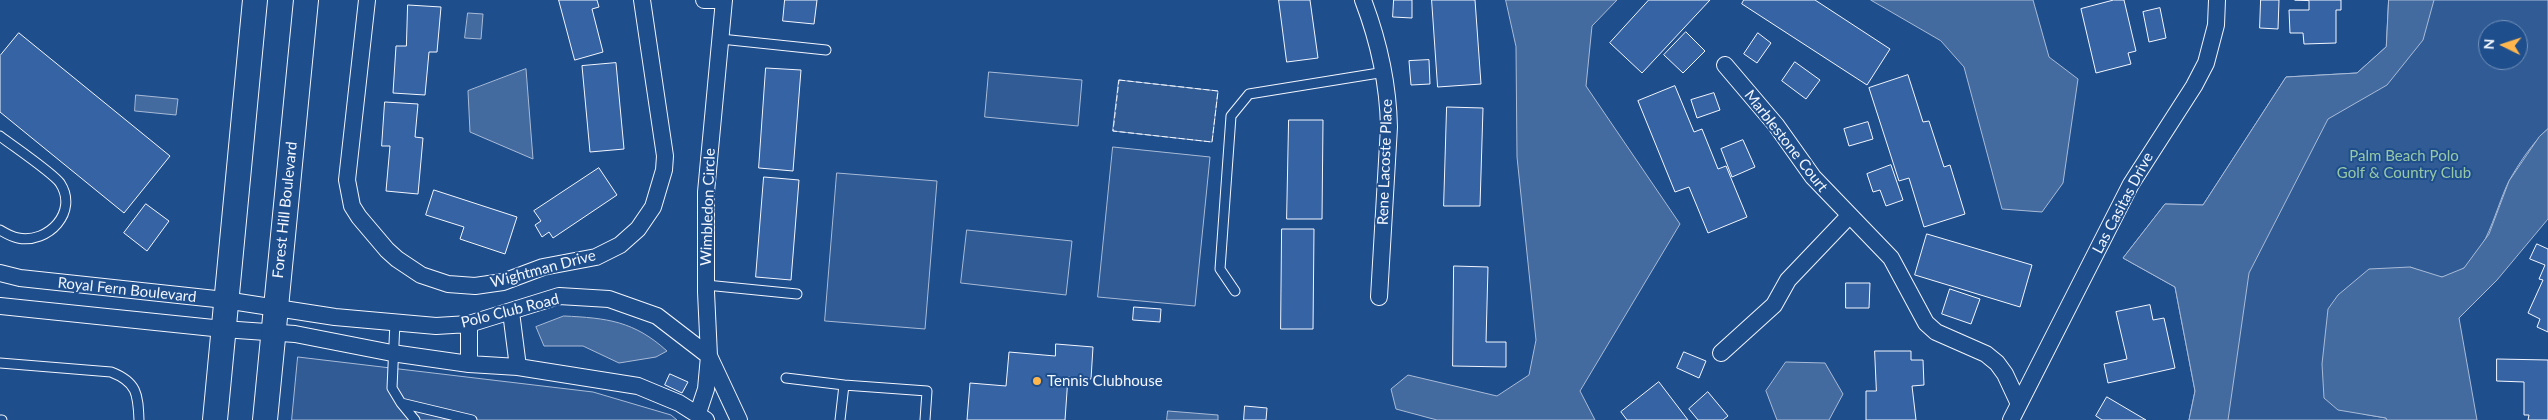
<!DOCTYPE html>
<style>
body{margin:0}
#map{position:relative;width:2548px;height:420px;overflow:hidden;background:#1f4e8c;font-family:Lato,sans-serif}
canvas{display:block}
.north{position:absolute;left:2478px;top:20px;width:50px;height:50px;box-sizing:border-box;background:#1f4e8c;border:1px solid #7391ba;border-radius:50%;rotate:274deg;font-size:14px;font-weight:700;line-height:20px;text-align:center;color:#f2f6ff}
.north::after{content:'';display:block;margin:auto;width:18px;height:22px;background:#ffb74d;clip-path:polygon(50% 0,100% 100%,50% 72%,0 100%)}
</style>
<div id="map">
<canvas width="2548" height="420"></canvas>
<div class="north">N</div>
</div>
<script>
const ctx = document.querySelector('canvas').getContext('2d');
ctx.lineJoin = 'round';
function paint(path, color) {
  ctx.fillStyle = color;
  ctx.fill(path, 'evenodd');
}
function stroke(path, color, width, dash) {
  ctx.strokeStyle = color;
  ctx.lineWidth = width;
  ctx.lineCap = dash ? 'butt' : 'round';
  ctx.setLineDash(dash || []);
  ctx.stroke(path);
}
function drawText(font, color, halo, rows, align = 'center') {
  ctx.font = font + ' Lato,sans-serif';
  ctx.lineWidth = 4;
  ctx.setLineDash([]);
  ctx.textBaseline = 'middle';
  ctx.strokeStyle = halo;
  ctx.fillStyle = color;
  for (const [text, x, y, turn = 0] of rows) {
    ctx.save();
    ctx.translate(x, y);
    ctx.rotate((+turn || 0) * Math.PI / 180);
    ctx.textAlign = isNaN(turn) ? turn : align;
    if (halo) ctx.strokeText(text, 0, 0);
    ctx.fillText(text, 0, 0);
    ctx.restore();
  }
}
const green = new Path2D(`
 M2389,0H2548V129C2533,142 2519,163 2509,181C2494,210 2484,272 2443,277C2434,278 2419,270 2410,267L2363,414L2386,418L2387,420H2189L2195,391L2175,287L2123,258L2165,204L2203,205L2286,77L2357,73L2386,47ZM2488,30H2518V60H2488Z
 M989,72L1082,80L1078,126L985,117Z
 M1119,80L1218,91L1212,142L1113,131Z
 M1113,147L1210,157L1195,306L1098,297Z
 M837,173L937,181L925,329L825,321Z
 M967,230L1072,241L1066,295L961,283Z
 M298,357L593,392L671,415L677,420H292Z`);
const water = new Path2D(`
 M1506,0H1617L1592,26L1586,86L1680,224L1580,391L1595,420H1437L1396,409L1391,389L1408,375L1497,396L1529,375L1536,340L1517,157L1516,47Z
 M1871,0H2033L2049,57L2078,79L2063,183L2042,212L2002,209L1964,67L1941,41Z
 M2389,0H2434L2423,40L2387,85L2328,119L2249,273L2228,420H2189L2195,391L2175,287L2123,258L2165,204L2203,205L2286,77L2357,73L2386,47Z
 M468,13L483,14L481,39L465,38Z
 M526,69L533,159L470,132L468,91Z
 M136,95L178,99L176,115L135,111Z
 M2548,129V219L2497,280L2459,318L2477,420H2387L2386,418L2338,410L2324,398L2322,364L2328,309L2338,295L2369,269L2410,267L2442,277L2464,268L2489,234L2509,181L2539,137Z
 M564,316C607,318 634,321 667,351L656,357L619,363L583,346H544L536,327Z
 M1786,362L1825,363L1843,394L1829,420H1777L1766,391Z
 M1168,411L1218,415V420H1167Z`);
const building = new Path2D(`
 M559,0H597L599,7L592,9L603,52L575,60Z
 M785,0H817L814,24L783,21Z
 M1279,0H1310L1318,58L1287,62Z
 M1394,0H1412V18L1393,17Z
 M1432,0H1475L1481,84L1438,87Z
 M1649,0H1710L1642,73L1610,43Z
 M1744,0H1815L1890,49L1867,85L1742,4Z
 M2114,0H2124L2136,51L2128,53L2131,64L2096,73L2081,9Z
 M2261,0H2279L2278,29L2260,28Z
 M2295,0H2341V10H2336V43L2304,44L2303,33H2290L2289,10H2309V1Z
 M408,5L441,7L437,52H429L425,95L393,93L396,46H406Z
 M2160,8L2166,38L2149,42L2143,12Z
 M1686,32L1705,51L1683,73L1664,55Z
 M19,33L170,156L124,213L0,112V56Z
 M1758,33L1771,43L1757,63L1744,54Z
 M1429,60L1430,84L1411,85L1409,61Z
 M1795,62L1820,80L1806,99L1782,81Z
 M616,63L624,149L590,152L582,66Z
 M766,68L801,70L793,171L759,168Z
 M1908,75L1923,122L1929,121L1944,167L1950,165L1965,214L1924,227L1909,178L1899,181L1869,88Z
 M1675,86L1694,132L1702,129L1718,169L1726,166L1747,217L1708,233L1689,187L1675,192L1638,101Z
 M1714,93L1720,110L1697,118L1691,100Z
 M385,102L418,104L415,137L423,138L418,194L386,191L390,146H382Z
 M1447,107L1483,108L1480,206H1444Z
 M1289,120H1323L1322,219H1287Z
 M1868,122L1873,139L1849,146L1844,129Z
 M1743,140L1755,167L1732,177L1721,149Z
 M1891,165L1903,200L1886,206L1880,190L1873,192L1867,174Z
 M599,168L617,195L553,238L549,232L542,237L535,225L541,221L534,211Z
 M764,177L799,180L791,280L756,277Z
 M434,190L517,217L505,254L460,239L464,227L426,215Z
 M146,204L169,221L147,251L124,233Z
 M1282,229H1314L1313,329H1281Z
 M1927,234L2032,265L2020,307L1915,275Z
 M2537,244L2548,249V332L2537,327L2540,319L2528,313L2543,280L2539,279L2545,265L2530,259Z
 M1454,266L1488,267L1486,342H1506V367L1453,366Z
 M1846,283H1870L1869,308H1846Z
 M1950,289L1980,299L1971,324L1942,314Z
 M2150,305L2153,320L2164,318L2175,368L2108,383L2104,364L2127,359L2116,312Z
 M1134,307L1161,309L1160,322L1133,320Z
 M1056,344L1093,347L1091,379L1068,377L1065,420H967L970,383L1006,386L1009,352L1055,356Z
 M1875,351H1911V360H1923L1924,385L1912,386L1916,420H1866V391H1876Z
 M1684,352L1706,361L1699,378L1677,368Z
 M2497,359L2548,360V420H2528L2529,415H2524V382L2497,381Z
 M670,374L688,382L682,393L665,385Z
 M1659,382L1688,420H1627L1621,412Z
 M1708,392L1728,416L1723,420H1698L1689,409Z
 M2107,397L2146,420H2102L2096,416Z
 M1245,406L1267,408L1266,420H1244Z`);
const service = new Path2D(`
 M721,39L826,50
 M0,136C13,146 53,173 60,183C79,212 48,244 18,238C12,237 5,233 0,230
 M706,285L797,294
 M1235,291L1220,269L1231,116L1249,94L1385,72
 M395,322L392,388L401,403L472,420
 M0,363L111,372C137,382 138,394 139,420
 M786,378L844,385
 M401,403L415,420
 M0,420H2
 M840,420L844,385L927,391L925,420`);
const minor = new Path2D(`
 M367,0L347,180L352,206L359,217L387,250L397,259L421,275L448,284L475,286L503,282L543,267L596,257L620,245L638,229L653,207L664,170L665,156L642,0
 M704,0H722
 M1363,0C1379,42 1388,81 1389,127L1379,297
 M1725,65L1776,125L1813,177L1891,258L1926,323L1936,332L1986,354L1997,363L2005,374L2019,404
 M0,273L20,278L225,300L335,317L436,326L469,324L559,296L609,299L657,316L709,356L739,420
 M0,306L223,329L295,334L392,353L469,364L518,367L638,386L679,403L706,420
 M511,312L518,367
 M1721,353L1774,305L1788,280L1849,216
 M469,364V324
 M698,413L706,389L709,356L706,292V192L724,0
 M2011,420L2131,184L2194,86L2206,63L2216,25L2217,0`);
const secondary = new Path2D(`
 M215,420L255,0
 M265,420L306,0`);
const fence = new Path2D(`
 M1119,80L1218,91L1212,142L1113,131Z`);
const markers = [
 [1037,381,5,"#ffb74d"]
];
const streetNames = [
 ["Marblestone Court",1786,141,52],
 ["Rene Lacoste Place",1385,162,-88],
 ["Las Casitas Drive",2123,203,-62],
 ["Wimbledon Circle",708,207,-88],
 ["Forest Hill Boulevard",285,210,-84],
 ["Wightman Drive",543,269,-15],
 ["Royal Fern Boulevard",127,290,6],
 ["Polo Club Road",510,311,-14]
];
const parkNames = [
 ["Palm Beach Polo",2404,156],
 ["Golf & Country Club",2404,173]
];
const poiNames = [
 ["Tennis Clubhouse",1047,381]
];
paint(green, '#305b95');
stroke(green, '#a8bbd7', 1);
paint(water, '#446ba0');
stroke(water, '#a8bbd7', 1);
paint(building, '#3563a3');
stroke(building, '#f2f6ff', 1);
stroke(service, '#f2f6ff', 11);
stroke(minor, '#f2f6ff', 18);
stroke(secondary, '#f2f6ff', 26);
stroke(service, '#1f4e8c', 9);
stroke(minor, '#1f4e8c', 16);
stroke(secondary, '#1f4e8c', 24);
stroke(fence, '#f2f6ff', 1, [6, 2.5]);
for (const [x, y, r, color] of markers) {
  const dot = new Path2D();
  dot.arc(x, y, r, 0, 2 * Math.PI);
  ctx.fillStyle = color;
  ctx.fill(dot);
  stroke(dot, '#1f4e8c', 2);
}
drawText('15px', '#f2f6ff', '#1f4e8c', streetNames);
drawText('15px', '#97c8a6', '#1f4e8c', parkNames);
drawText('15px', '#f2f6ff', '#1f4e8c', poiNames, 'left');
</script>
